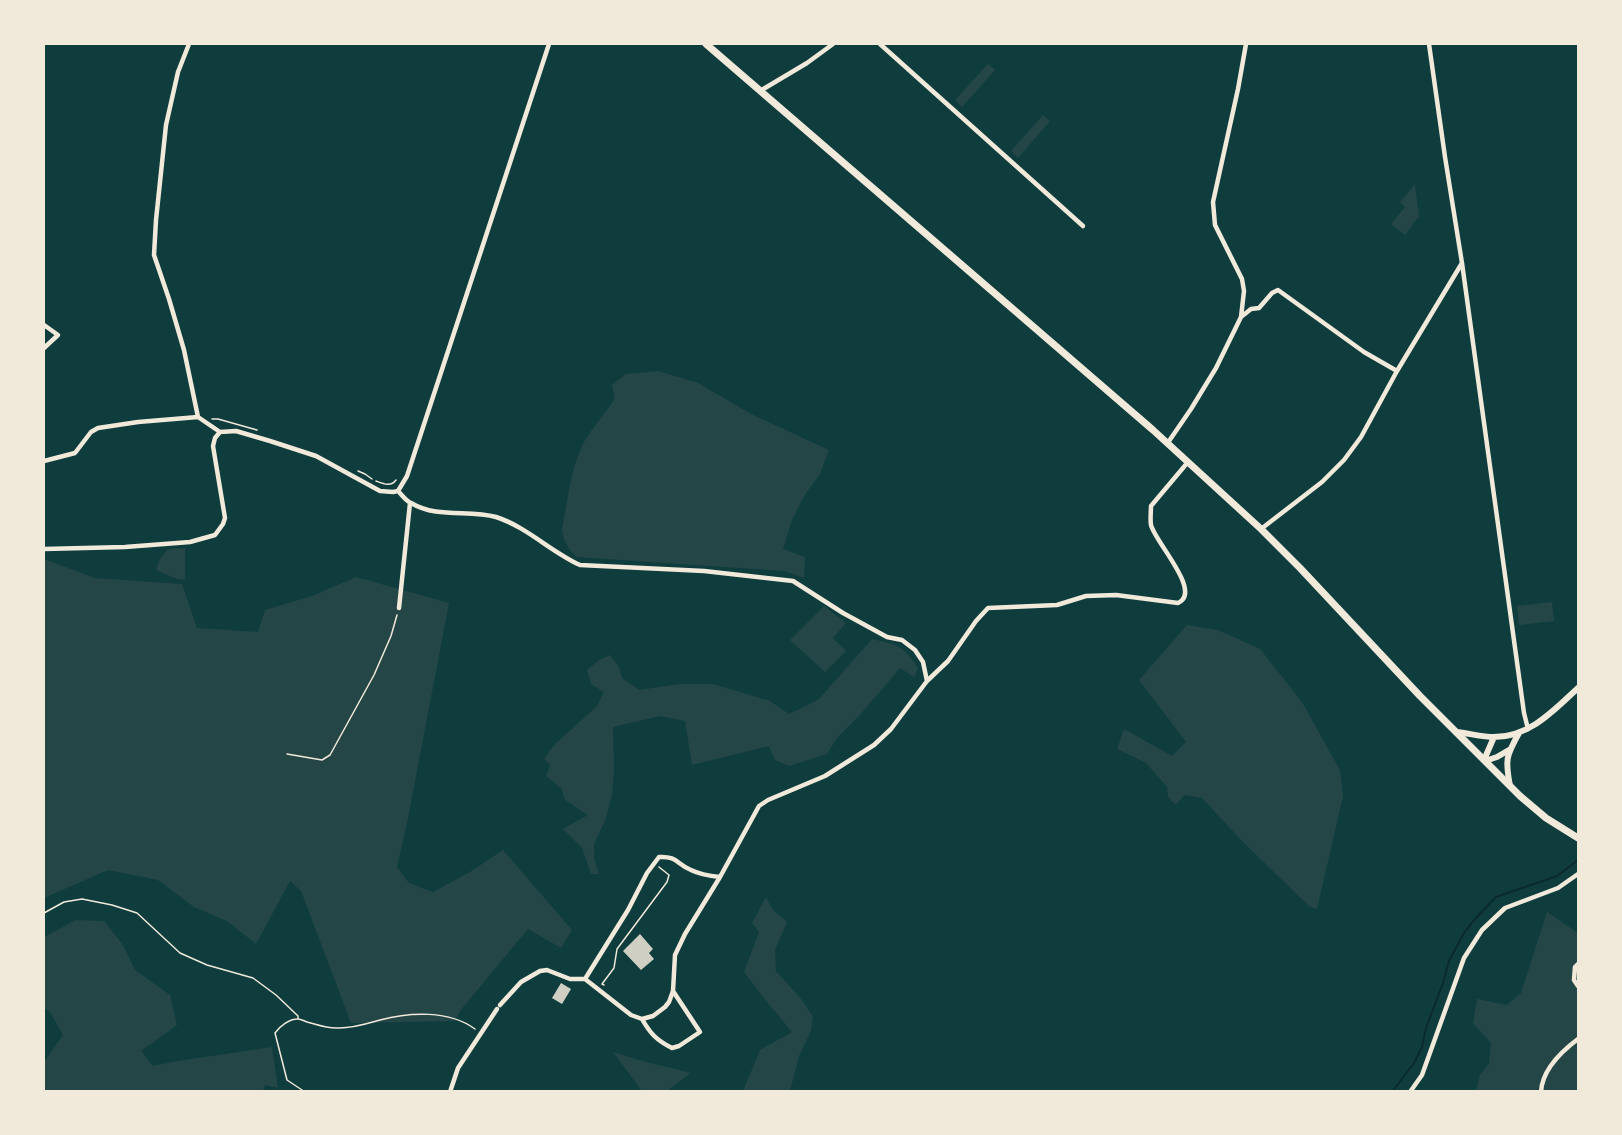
<!DOCTYPE html>
<style>
body{margin:0}
#map{position:relative;width:1622px;height:1135px;overflow:hidden;background:#0f3d3e;font-family:"DejaVu Sans",sans-serif}
canvas{display:block}
.frame{position:absolute;inset:0;border:45px solid #f1e9da;pointer-events:none}
</style>
<div id="map">
<canvas width="1622" height="1135"></canvas>
<div class="frame"></div>
</div>
<script>
const ctx = document.querySelector('canvas').getContext('2d');
ctx.lineJoin = 'round';
function paint(path, color) {
  ctx.fillStyle = color;
  ctx.fill(path, 'evenodd');
}
function stroke(path, color, width, dash) {
  ctx.strokeStyle = color;
  ctx.lineWidth = width;
  ctx.lineCap = dash ? 'butt' : 'round';
  ctx.setLineDash(dash || []);
  ctx.stroke(path);
}
const green = new Path2D(`
 M988,64L995,70L962,107L955,100Z
 M1043,115L1050,121L1018,158L1011,151Z
 M1415,184L1419,216L1405,235L1391,224L1405,207L1400,202Z
 M658,371L698,383L751,414L829,450L820,474L804,496L792,520L783,549L805,557L804,578L784,571L577,557C568,549 563,541 562,529C568,500 570,471 583,444C591,428 606,414 615,398L612,385L626,374Z
 M185,548V580L177,579L156,570L160,559L168,549Z
 M44,559L95,578L182,584L197,628L258,632L265,610L312,596L356,577L449,603L408,818L397,867L409,883L433,892L470,872L503,850L572,930L561,948L528,929L460,1011L455,1021L351,1023L301,891L290,881L256,944L227,921L194,907L158,880L108,870L44,898Z
 M1552,602L1554,621L1519,625L1517,606Z
 M824,606L846,623L833,638L846,651L825,672L790,640Z
 M1187,625L1218,630L1260,649L1302,702L1340,770L1343,796L1317,909L1309,906L1242,841L1202,798L1184,795L1176,805L1168,797L1167,787L1146,763L1117,749L1124,729L1172,756L1186,742L1139,680Z
 M872,639C898,645 903,645 918,668L914,677L900,668L859,716L837,738L827,754L789,766L775,760L769,746L692,765L685,721L660,716L613,727L614,770L612,795L605,821L594,844V859L599,874H591L582,848L563,829L588,815L565,800L561,788L546,776L550,765L544,759L554,745L597,706L604,692L591,684L587,670L599,660L610,655L619,667L622,678L639,690L679,684H713L770,701L789,714L818,700Z
 M766,897L773,910L787,922L775,950L776,971L802,1000L813,1017L811,1031L799,1056L790,1091H743L760,1050L792,1032L763,997L744,972L759,932L752,923Z
 M1547,912L1578,933V1091H1476L1480,1075L1489,1064L1491,1043L1473,1023L1477,999L1507,1005L1521,993Z
 M76,920L104,921L123,945L135,970L170,995L177,1025L141,1051L153,1066L178,1061L272,1047L278,1088L265,1085L263,1092L44,1091V1062L63,1035L50,1012L44,1008V937Z
 M613,1052L642,1061L691,1073L669,1089L671,1091H642Z`);
const stream = new Path2D(`
 M1392,1092L1414,1063L1422,1047L1426,1028L1443,983L1449,961L1464,933L1475,919L1496,897L1557,876L1578,860`);
const building = new Path2D(`
 M640,934L653,949L649,953L654,959L641,970L623,951Z
 M561,983L571,989L562,1004L552,998Z`);
const path = new Path2D(`
 M212,419H218L257,430
 M358,471L365,474L372,479
 M376,481C384,484 391,487 396,480
 M287,754L322,760L330,755L374,675L391,636L397,615
 M44,913L64,902L82,899L112,905L137,913L180,953L207,965L253,978L276,995L298,1016V1019
 M604,985L602,984L614,968L617,949L667,882L669,875L659,867
 M305,1092L287,1080L275,1033C280,1026 289,1019 298,1019C301,1019 304,1021 307,1022C318,1025 328,1029 339,1028C354,1028 366,1024 380,1020C410,1012 449,1010 475,1029`);
const minor = new Path2D(`
 M189,44L178,72L166,125L156,220L154,255L169,299L184,350L198,417L220,432
 M880,44L1083,226
 M1429,44L1445,157L1462,263L1524,713L1528,729
 M760,91L807,63L833,44
 M1241,317L1251,309L1259,308L1272,293L1278,290L1364,352L1397,371
 M44,325L58,335L44,348
 M1167,444L1191,409L1216,368L1241,317L1244,291L1242,279L1215,225L1213,202L1238,89L1246,44
 M44,461L75,453L91,432L98,428L138,422L198,417
 M398,491C402,495 406,501 411,503C438,519 469,509 496,517C527,527 551,552 580,565L704,571L793,581L843,613L887,637L902,640L915,650L923,662L927,681
 M1261,529L1322,482L1344,460L1361,437L1397,371L1462,263
 M44,549L125,547L190,542L215,535L223,524L225,518L213,446L215,438L220,432L236,431L270,441L316,456L380,491L393,492L398,491L407,476L549,44
 M399,608L410,503
 M1578,964L1575,967L1574,980L1578,986
 M585,979L628,910L647,873L659,857C678,856 676,864 691,870C701,875 710,876 720,877
 M500,1005L521,982L540,971L547,970L570,979H585L631,1015L642,1019L653,1016L665,1007L669,1002L673,991L675,955L685,934L720,877L759,806L768,800L825,776L874,745L891,729L927,681L948,661L976,621L988,608L1057,605L1086,596L1116,595L1178,603C1203,592 1155,542 1151,525C1150,519 1151,512 1151,506L1188,462
 M642,1019C650,1033 656,1040 672,1048L679,1046L700,1032L673,991
 M450,1092L458,1068L497,1009
 M1410,1092L1422,1075L1464,958L1482,930L1505,908L1558,888L1578,874
 M1541,1092C1542,1070 1562,1051 1578,1039`);
const secondary = new Path2D(`
 M1456,732C1468,733 1482,737 1494,737C1530,737 1554,710 1578,688
 M1484,760L1494,737
 M1485,761L1497,757L1509,750
 M1510,786C1505,760 1506,756 1519,733`);
const primary = new Path2D(`
 M706,44L1153,430L1261,529L1300,568L1420,696L1520,796L1546,818L1578,838`);
paint(green, '#244646');
stroke(stream, '#0a2a2b', 2);
paint(building, '#cfcfc3');
stroke(path, '#f1e9da', 1.5);
stroke(minor, '#f1e9da', 4.5);
stroke(secondary, '#f1e9da', 6);
stroke(primary, '#f1e9da', 7);
</script>
